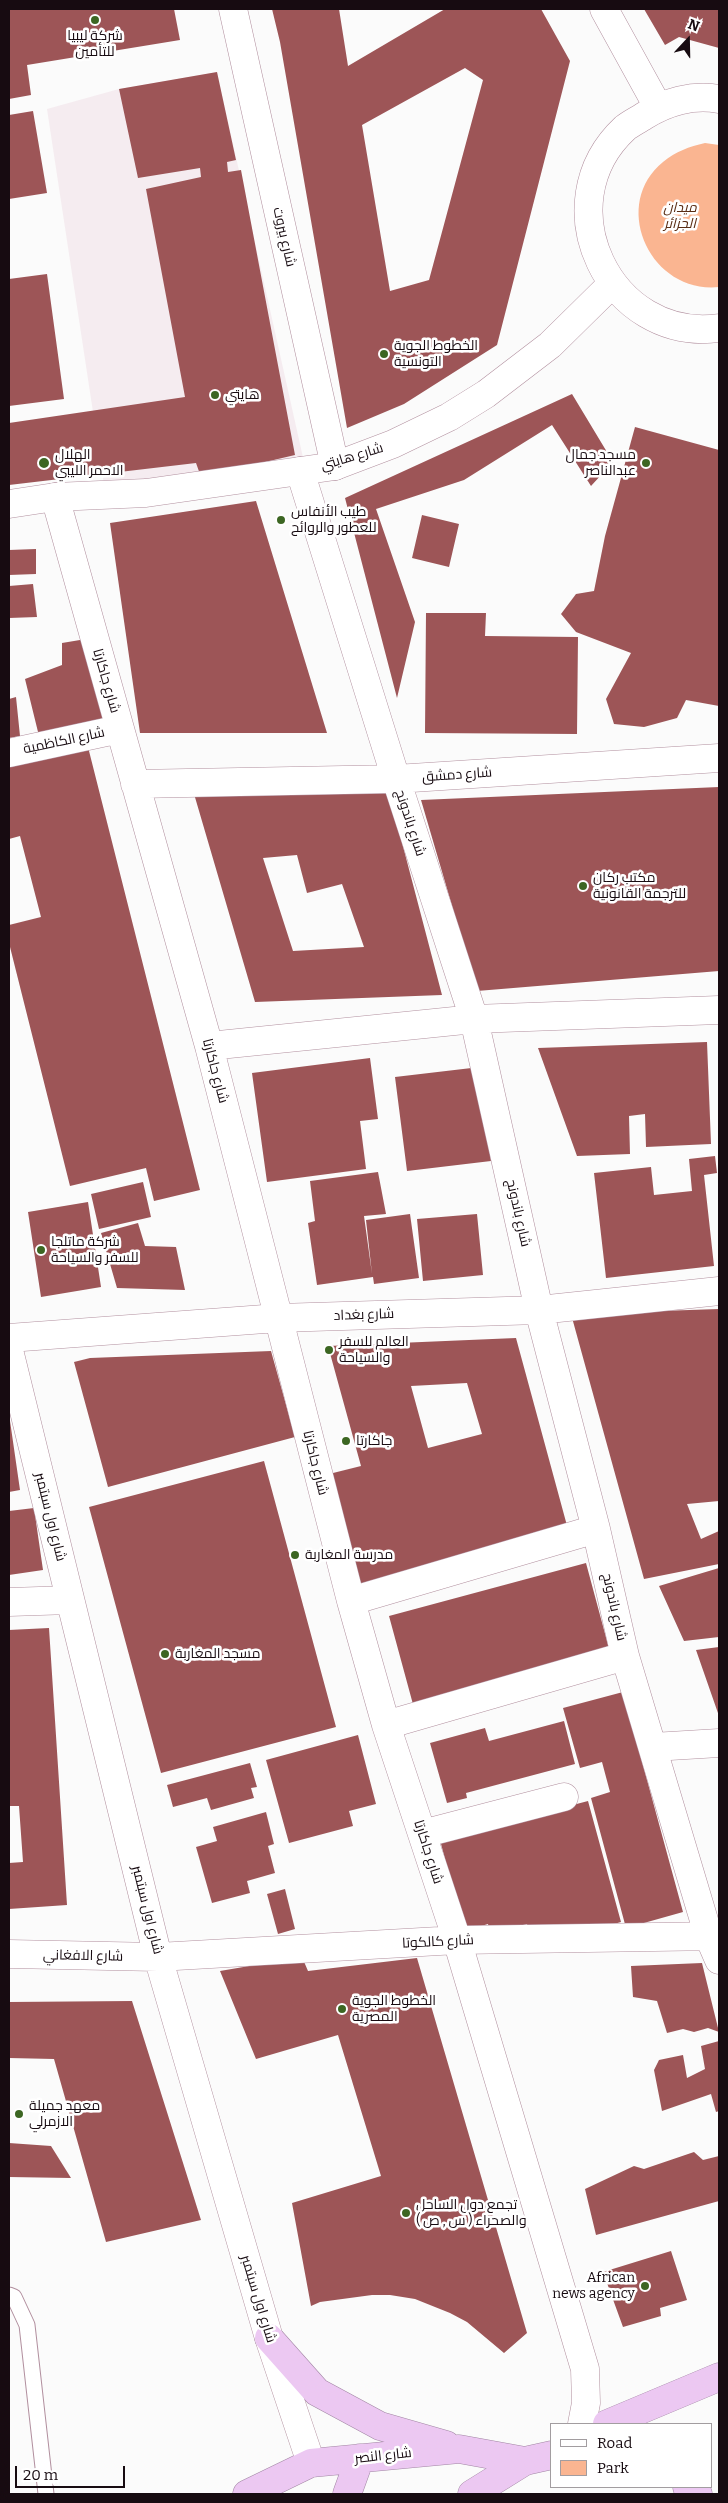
<!DOCTYPE html>
<meta charset="utf-8">
<style>
body{margin:0}
#map{position:relative;width:728px;height:2503px;overflow:hidden;background:#fbfbfb;font-family:Bitter,serif}
canvas{display:block}
.frame{position:absolute;inset:0;border:10px solid #170b11;pointer-events:none}
.legend{position:absolute;left:550px;top:2423px;width:162px;height:65px;box-sizing:border-box;background:#fff;border:1px solid #a29da0;margin:0;padding:6px 9px;list-style:none;font-size:15px;color:#170b11}
.legend li{display:flex;align-items:center;gap:10px;height:25px}
.legend b{width:25px;border:1px solid #a29da0}
.north{position:absolute;left:663px;top:15px;width:50px;height:50px;-webkit-text-stroke:4px #fff;paint-order:stroke;rotate:21deg;font-size:14px;font-weight:700;line-height:20px;text-align:center;color:#170b11}
.north::after{content:'';display:block;margin:auto;width:18px;height:22px;background:#170b11;clip-path:polygon(50% 0,100% 100%,50% 72%,0 100%)}
.scale{position:absolute;left:15px;top:2466px;width:110px;height:22px;box-sizing:border-box;border:2px solid #170b11;border-top:0;padding-left:6px;font-size:15px;line-height:18px;white-space:nowrap;color:#170b11;-webkit-text-stroke:4px #fff;paint-order:stroke}
</style>
<div id="map">
<canvas width="728" height="2503"></canvas>
<div class="frame"></div>
<ul class="legend">
<li><b style="height:6px;background:#fff"></b>Road</li>
<li><b style="height:14px;background:#fab591"></b>Park</li>
</ul>
<div class="north">N</div>
<div class="scale">20 m</div>
</div>
<script>
const ctx = document.querySelector('canvas').getContext('2d');
ctx.lineJoin = 'round';
function paint(path, color) {
  ctx.fillStyle = color;
  ctx.fill(path, 'evenodd');
}
function stroke(path, color, width, dash) {
  ctx.strokeStyle = color;
  ctx.lineWidth = width;
  ctx.lineCap = dash ? 'butt' : 'round';
  ctx.setLineDash(dash || []);
  ctx.stroke(path);
}
function drawText(font, color, halo, rows, align = 'center') {
  ctx.font = font + ' Bitter,Cairo,serif';
  ctx.lineWidth = 5;
  ctx.setLineDash([]);
  ctx.textBaseline = 'middle';
  ctx.strokeStyle = halo;
  ctx.fillStyle = color;
  for (const [text, x, y, turn = 0] of rows) {
    ctx.save();
    ctx.translate(x, y);
    ctx.rotate((+turn || 0) * Math.PI / 180);
    ctx.textAlign = isNaN(turn) ? turn : align;
    if (halo) ctx.strokeText(text, 0, 0);
    ctx.fillText(text, 0, 0);
    ctx.restore();
  }
}
const built = new Path2D(`
 M217,72L304,462L105,491L47,109L119,89Z`);
const green = new Path2D(`
 M705,143L719,145V287C650,294 610,205 663,162C676,151 689,147 705,143Z`);
const building = new Path2D(`
 M9,9H174L180,40L27,65L31,95L9,99Z
 M272,9H339L348,66L445,9H541L570,61L497,345L404,404L347,428L280,42ZM465,68L483,80L429,280L390,291L362,125Z
 M644,9H719V48L679,37L665,45Z
 M217,72L236,160L227,162L228,172L241,170L295,455L201,477L196,463L9,485V423L185,397L146,189L201,177L200,168L138,178L119,89Z
 M33,111L47,193L9,199V115Z
 M47,274L64,399L9,406V279Z
 M572,394L613,462L591,486L552,425L464,480L376,509L415,622L397,698L345,498Z
 M635,427L719,450V706L686,700L677,718L644,727L614,724L606,699L631,653L576,632L561,614L576,594L594,591L605,536Z
 M256,501L327,733H140L110,523Z
 M422,515L459,524L449,567L412,558Z
 M36,549V574L9,575V550Z
 M33,584L37,617L9,618V586Z
 M426,613H486L485,636L578,637L577,734L425,733Z
 M86,639L106,721L39,736L25,679L62,665V643Z
 M16,697L20,736L9,738V699Z
 M88,747L200,1190L154,1201L146,1168L70,1186L9,943V925L41,917L20,836L9,839V767Z
 M192,787L389,793L442,995L255,1002ZM297,855L307,893L342,884L364,947L293,951L263,858Z
 M719,787V971L477,991L421,800Z
 M707,1042L711,1144L646,1147L645,1114L629,1116L630,1154L577,1156L538,1048Z
 M370,1058L378,1119L360,1121L366,1169L267,1182L252,1073Z
 M480,1067L491,1161L407,1171L395,1077Z
 M715,1156L717,1173L704,1175L714,1266L606,1278L594,1173L651,1167L654,1195L692,1191L689,1159Z
 M378,1172L386,1214L364,1216L372,1274L366,1220L410,1214L419,1278L374,1284L373,1277L317,1285L308,1223L315,1221L310,1181Z
 M143,1182L151,1217L99,1229L91,1194Z
 M88,1202L101,1287L41,1297L28,1212Z
 M477,1214L483,1275L423,1281L417,1219Z
 M138,1223L145,1246L176,1247L185,1290L117,1288L101,1233Z
 M719,1309V1501L687,1504L701,1539L719,1531V1564L644,1579L571,1314Z
 M516,1338L569,1533L360,1589L329,1474L361,1466L328,1346ZM467,1383L482,1434L428,1448L411,1386Z
 M271,1351L295,1437L108,1487L74,1362L90,1358Z
 M9,1414L20,1490L9,1492Z
 M264,1461L336,1727L161,1773L89,1507Z
 M34,1508L43,1570L9,1575V1511Z
 M586,1563L611,1656L414,1708L389,1616Z
 M719,1568V1637L684,1641L659,1586Z
 M49,1628L67,1905L9,1909V1863L23,1862L19,1806H9V1630Z
 M719,1647V1716L696,1650Z
 M623,1692L683,1912L626,1928L591,1798L610,1792L602,1762L580,1768L563,1708Z
 M564,1721L575,1764L466,1793L467,1798L447,1803L430,1743L485,1728L489,1741Z
 M358,1735L376,1804L349,1811L353,1826L289,1843L266,1760Z
 M250,1763L257,1787L251,1788L254,1798L211,1810L207,1798L173,1807L167,1785Z
 M588,1801L621,1922L575,1935L530,1934L527,1924L490,1933L488,1924L464,1931L440,1840Z
 M266,1812L274,1844L268,1846L275,1873L247,1881L250,1893L212,1903L196,1847L217,1841L213,1827Z
 M285,1889L295,1929L278,1934L267,1894Z
 M302,1957L308,1971L417,1958L527,2333L504,2353L467,2322L450,2313L415,2299L390,2295H372L320,2302L311,2306L292,2203L381,2176L338,2035L256,2059L220,1971Z
 M702,1963L719,2032L708,2028L694,2032L683,2029L667,2033L657,2001L633,1997L631,1966Z
 M132,2001L201,2220L106,2242L54,2059L9,2058V2002Z
 M719,2041V2111L716,2112L711,2094L662,2111L654,2070L659,2060L683,2055L687,2078L705,2069L701,2046Z
 M9,2143L51,2146L71,2178L9,2177Z
 M694,2152L703,2160L719,2156V2201L596,2235L585,2189L634,2166L644,2169Z
 M671,2251L687,2300L660,2308L661,2316L623,2327L603,2272Z`);
const lane = new Path2D(`
 M9,2295L14,2297L27,2325L46,2494`);
const street = new Path2D(`
 M233,9L335,466
 M300,471L396,779L474,1019L539,1310L596,1529L625,1656L709,1937L719,1960
 M55,497L209,1046L351,1601L386,1725L457,1940L585,2369L586,2403L582,2424
 M9,753L120,729
 M135,784L396,779L719,758
 M209,1046L474,1019L719,1010
 M9,1338L278,1318L539,1310L719,1291
 M9,1350L158,1957L269,2338L311,2463
 M351,1601L596,1529
 M9,1602L70,1600
 M386,1725L625,1656
 M653,1747L719,1743
 M422,1834L564,1797
 M9,1954L158,1957L457,1940L719,1936`);
const secondary = new Path2D(`
 M604,9L658,107
 M719,99C693,94 666,102 644,116C638,120 630,124 625,128C543,204 610,343 719,328
 M9,504L55,497L146,493L335,466L393,444L449,417L486,394L550,345L612,284`);
const highway = new Path2D(`
 M269,2338L317,2392L380,2426L446,2445
 M607,2424L719,2377
 M687,2487L698,2494
 M247,2494L311,2463L459,2449L525,2461
 M347,2494L360,2458
 M472,2494L525,2461L552,2455`);
const markers = [
 [95,20,5,"#3c6622"],
 [384,354,5,"#3c6622"],
 [215,395,5,"#3c6622"],
 [44,463,6,"#3c6622"],
 [646,463,5,"#3c6622"],
 [281,520,5,"#3c6622"],
 [583,886,5,"#3c6622"],
 [41,1250,5,"#3c6622"],
 [329,1350,5,"#3c6622"],
 [346,1441,5,"#3c6622"],
 [295,1555,5,"#3c6622"],
 [165,1654,5,"#3c6622"],
 [342,2009,5,"#3c6622"],
 [19,2114,5,"#3c6622"],
 [406,2213,5,"#3c6622"],
 [645,2286,5,"#3c6622"]
];
const poiNames = [
 ["شركة ليبيا",95,36,"center"],
 ["للتأمين",95,52,"center"],
 ["الخطوط الجوية",394,346],
 ["التونسية",394,362],
 ["هايتي",225,395],
 ["الهلال",55,455],
 ["الاحمر الليبي",55,471],
 ["مسجد جمال",636,455,"right"],
 ["عبدالناصر",636,471,"right"],
 ["طيب الأنفاس",291,512],
 ["للعطور والروائح",291,528],
 ["مكتب ركان",593,878],
 ["للترجمة القانونية",593,894],
 ["شركة ماتلجا",51,1242],
 ["للسفر والسياحة",51,1258],
 ["العالم للسفر",339,1342],
 ["والسياحة",339,1358],
 ["جاكارتا",356,1441],
 ["مدرسة المغاربة",305,1555],
 ["مسجد المغاربة",175,1654],
 ["الخطوط الجوية",352,2001],
 ["المصرية",352,2017],
 ["معهد جميلة",29,2106],
 ["الازمرلي",29,2122],
 ["تجمع دول الساحل",416,2205],
 ["والصحراء ( س , ص )",416,2221],
 ["African",635,2278,"right"],
 ["news agency",635,2294,"right"]
];
const parkNames = [
 ["ميدان",680,208],
 ["الجزائر",680,224]
];
const streetNames = [
 ["شارع بيروت",284,237,77],
 ["شارع هايتي",352,457,-17],
 ["شارع جاكارتا",106,681,74],
 ["شارع الكاظمية",64,741,-12],
 ["شارع دمشق",457,775,-4],
 ["شارع باندونج",410,823,72],
 ["شارع جاكارتا",215,1071,75],
 ["شارع باندونج",518,1213,77],
 ["شارع بغداد",364,1315,-2],
 ["شارع جاكارتا",315,1463,76],
 ["شارع اول سبتمبر",50,1517,76],
 ["شارع باندونج",614,1607,77],
 ["شارع جاكارتا",428,1852,72],
 ["شارع اول سبتمبر",147,1910,76],
 ["شارع كالكوتا",438,1942,-3],
 ["شارع الافغاني",83,1956,1],
 ["شارع اول سبتمبر",258,2299,73],
 ["شارع النصر",383,2456,-6]
];
paint(built, '#f5ecf0');
paint(green, '#fab591');
paint(building, '#9d5557');
stroke(lane, '#b2909f', 17);
stroke(street, '#b2909f', 29);
stroke(secondary, '#b2909f', 29);
stroke(highway, '#a186a3', 29);
stroke(lane, '#fff', 15);
stroke(street, '#fff', 28);
stroke(secondary, '#fff', 28);
stroke(highway, '#ecc8f2', 28);
for (const [x, y, r, color] of markers) {
  const dot = new Path2D();
  dot.arc(x, y, r, 0, 2 * Math.PI);
  ctx.fillStyle = color;
  ctx.fill(dot);
  stroke(dot, '#fff', 2);
}
drawText('14px', '#170b11', '#fff', poiNames, 'left');
drawText('italic 14px', '#5a2d14', '#fff', parkNames);
drawText('14px', '#170b11', '#fff', streetNames);
</script>
